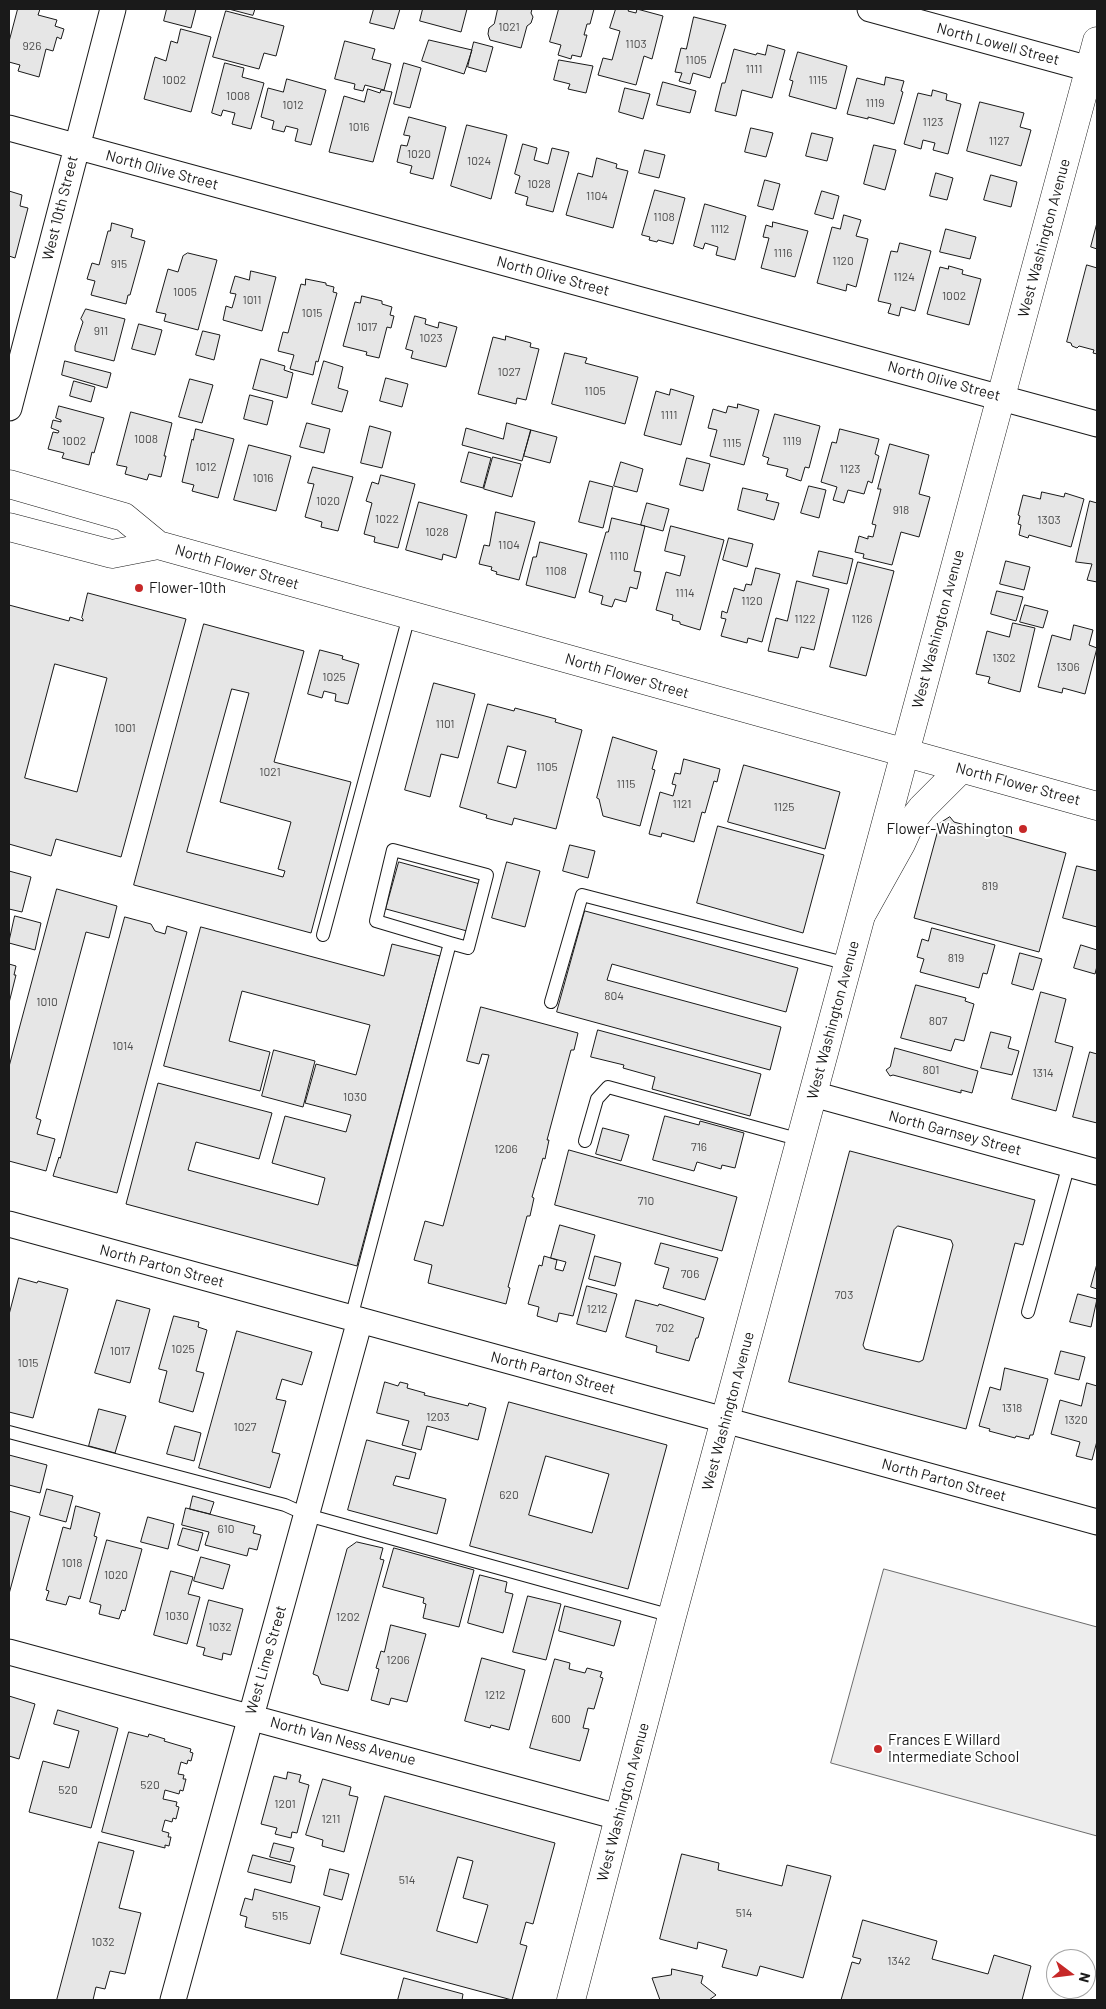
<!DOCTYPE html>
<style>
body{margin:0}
#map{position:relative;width:1106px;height:2009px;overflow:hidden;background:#fff;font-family:Barlow,sans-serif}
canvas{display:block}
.frame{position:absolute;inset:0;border:10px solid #1a1a1a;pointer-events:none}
.north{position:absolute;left:1046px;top:1949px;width:50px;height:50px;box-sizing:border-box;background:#fff;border:1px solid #a3a3a3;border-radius:50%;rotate:105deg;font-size:14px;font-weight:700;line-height:20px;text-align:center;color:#1a1a1a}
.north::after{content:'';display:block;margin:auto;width:18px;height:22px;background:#c62828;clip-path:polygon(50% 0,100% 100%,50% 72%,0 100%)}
</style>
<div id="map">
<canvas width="1106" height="2009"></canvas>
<div class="frame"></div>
<div class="north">N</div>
</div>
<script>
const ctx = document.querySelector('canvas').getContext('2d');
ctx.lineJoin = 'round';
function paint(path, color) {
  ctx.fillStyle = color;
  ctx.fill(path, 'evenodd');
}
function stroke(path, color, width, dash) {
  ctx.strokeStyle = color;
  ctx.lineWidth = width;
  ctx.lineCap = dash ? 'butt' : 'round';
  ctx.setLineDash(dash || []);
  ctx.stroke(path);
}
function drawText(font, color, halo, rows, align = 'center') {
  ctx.font = font + ' Barlow,sans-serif';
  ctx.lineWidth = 4;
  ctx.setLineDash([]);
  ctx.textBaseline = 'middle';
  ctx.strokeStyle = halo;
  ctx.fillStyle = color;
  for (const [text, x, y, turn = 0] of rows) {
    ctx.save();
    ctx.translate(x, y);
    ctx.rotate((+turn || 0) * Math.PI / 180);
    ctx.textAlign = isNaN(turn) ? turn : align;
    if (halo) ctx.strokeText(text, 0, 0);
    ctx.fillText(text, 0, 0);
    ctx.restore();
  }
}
const built = new Path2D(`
 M884,1569L1097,1627V1836L831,1763Z`);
const building = new Path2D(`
 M18,9H40L38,15L57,20L55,26L64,29L61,39L57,37L53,51L46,49L39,77L18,71L20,65L9,62V42Z
 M167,9H196L191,28L164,21Z
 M229,9H255L253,15Z
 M374,9H400L394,29L370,23Z
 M423,9H467L461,32L420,21Z
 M498,9H532L531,13L533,17L531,23L527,26L521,48L490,40L488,34L489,28L494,24Z
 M559,9H594L590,24H587L584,35H587L581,57L572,55L571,59L558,55L561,45L550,42Z
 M616,9H629L628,11L636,13L637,9L663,16L652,59L644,56L636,85L598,75L603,58L612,60L620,31L610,28Z
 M226,11L284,26L276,56L264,53L259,69L213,57Z
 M694,17L726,25L710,78L693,73L690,84L679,81L682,73L675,72L681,48L686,49Z
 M181,29L211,37L191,112L144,99L155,57L166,61L171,41L177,43Z
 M429,40L472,50L464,74L422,61Z
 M345,41L375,49L372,59L391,64L384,90L365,85L363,91L354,89L355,84L335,79Z
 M474,42L493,47L486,72L468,67Z
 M768,45L785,50L772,98L742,90L736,116L715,111L722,83H725L734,49L756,55L757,53L765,55Z
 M798,52L847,66L836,109L789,96L793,81L790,80Z
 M559,60L593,66L586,93L568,89L570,84L554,80Z
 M225,63L244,68L242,77L264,83L251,129L232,124L235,113L223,110L221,116L212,113Z
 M404,63L421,68L410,108L394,104Z
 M886,77L904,81L901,91L903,92L894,124L868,117V119L847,114L857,78L884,85Z
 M287,79L326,90L311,145L295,141L298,129L286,126L284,132L272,129L274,121L261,117L268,88L283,92Z
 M663,82L696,91L690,113L657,105Z
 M625,88L650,94L643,119L619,112Z
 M368,89L380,93L381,90L392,92L373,162L329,152L344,96L364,102Z
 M933,90L947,94L946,100L961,104L948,154L933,150L935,143L923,140L921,149L904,144L918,93L931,96Z
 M980,102L1024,113L1020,127L1031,130L1021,166L967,151Z
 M409,117L446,127L433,179L410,173L412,166L397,162L401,145L407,146L410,136L404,135Z
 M467,125L507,135L491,199L451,186Z
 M751,128L773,133L766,157L745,152Z
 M812,133L833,138L827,161L806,156Z
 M523,144L537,148L534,160L548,164L552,148L569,152L553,212L526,205L528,197L515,193L520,176L515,174Z
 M874,145L896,150L885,190L864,184Z
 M645,150L665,155L659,178L639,173Z
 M597,158L617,164L616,168L628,171L613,228L566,215L578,173L592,177Z
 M936,173L953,178L947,200L930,196Z
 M991,175L1017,182L1011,207L984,200Z
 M765,180L780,184L773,210L758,206Z
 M655,190L685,198L673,244L658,240L657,242L649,240L650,237L642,235Z
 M9,191L22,195L20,206L28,208L15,258L9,256Z
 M822,191L839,196L833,219L815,214Z
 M705,204L746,216L735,260L716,255L718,247L705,243L703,249L694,246Z
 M844,215L861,220L856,236L868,239L856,287L847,284L846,291L817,283L832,227L840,229Z
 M773,222L808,231L795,277L761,268L769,238L763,237L766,225L772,227Z
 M112,223L133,229L131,237L145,241L130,295H128L126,304L91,295L95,281L87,279L92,263L99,265L108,231H110Z
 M1097,223V249L1091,247Z
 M946,229L976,237L970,259L940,252Z
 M900,243L931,251L915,311L901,307L899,316L888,313L891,304L878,301L891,251L897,252Z
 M188,253L217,260L198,330L164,321L166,314L156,312L168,269L178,272L183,256Z
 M1087,265L1097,268V354L1093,353L1094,350L1079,346L1077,348L1072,346L1071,343L1067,342Z
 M949,266L963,270L962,274L981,279L969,325L927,314L940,267L948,269Z
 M251,271L276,277L262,331L223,320L226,306L232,308L236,294L230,293L235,276L249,280Z
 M306,279L326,283V285L334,287L333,292L337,293L318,362L316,361L313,375L290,369L294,355L278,351L283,332L288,333L301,284L305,285Z
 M362,296L382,301V304L392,307L390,315L394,316L391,328L387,327L379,358L366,355L367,352L343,346L355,302L360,303Z
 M86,309L125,319L114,361L75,351V346L83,322L81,319Z
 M415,316L426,319L425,324L438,328L439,322L457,327L446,367L411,358L413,351L406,349Z
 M139,324L162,330L155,355L132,349Z
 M203,331L220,335L214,360L196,355Z
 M506,336L531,343L530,347L539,349L526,400L517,398L516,404L478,394L493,337L505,340Z
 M565,353L587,358L585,363L638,377L625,424L552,404Z
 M261,359L285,366L284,370L293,373L287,398L253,389Z
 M65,361L111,373L107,388L62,375Z
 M324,361L343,367L338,388L348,391L342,412L312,404Z
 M386,378L408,384L402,407L380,401Z
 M190,379L213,385L202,423L179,417Z
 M74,381L95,387L91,402L70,396Z
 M671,389L694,396L681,445L644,435L656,391L669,395Z
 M250,395L273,401L267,425L244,419Z
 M738,404L759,410L744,465L710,456L717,430L708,428L713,409L726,413L728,406L737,408Z
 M59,406L104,418L94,453L92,452L89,465L62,458L64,453L48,449L53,432L58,433L59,431L51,428L53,420L61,422V420L56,418Z
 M131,412L172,423L164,456H166L161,477L149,474L147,480L125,474L127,467L117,465Z
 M775,414L820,426L809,468L805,467L801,481L786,476L788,469L767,464L769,458L763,456Z
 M307,423L330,429L324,453L300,447Z
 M507,423L531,430L522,461L462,445L466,428L503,439Z
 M370,426L391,432L382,468L361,463Z
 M196,429L234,439L218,498L192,491L194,485L182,482L192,439L193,440Z
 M840,429L879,439L875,454L879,456L872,483L868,481L864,494L848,490L844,503L833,500L837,487L821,482L832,442L836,443Z
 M531,430L557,437L550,463L524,456Z
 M890,444L929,455L919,494L930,497L919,537L901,532L892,565L863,558L864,554L855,552L859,536L868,539V536L873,537L876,525L872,524L881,489H878Z
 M249,445L291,456L276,511L234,500Z
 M469,452L491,458L483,488L461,482Z
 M493,457L521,464L512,497L484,489Z
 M687,458L710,464L703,491L680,485Z
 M621,462L643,469L637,492L614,486Z
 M313,467L353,477L338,531L321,527L322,522L305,517L314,484L308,483Z
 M381,475L415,484L398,548L374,542L375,537L364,534L372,503L366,501L372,482L378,484Z
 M590,481L613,487L603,528L579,522Z
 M809,486L826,490L819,518L801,513Z
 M743,488L768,494L766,500L779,503L774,520L738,510Z
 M1042,492L1064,497L1065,493L1084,499L1071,547L1029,535L1028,538L1019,535L1021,525L1018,524L1020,516L1018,515L1023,495L1040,499Z
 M1090,501L1097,503V582L1087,580L1092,564L1076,562Z
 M419,502L467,515L456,558L443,554L442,560L406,550Z
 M647,503L669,509L663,531L641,525Z
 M496,512L535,522L519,580L496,574L497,572L491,570L492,567L479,564L484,545L489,546Z
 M612,518L645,526L634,571L641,572L637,589L630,587L626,602L615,599L612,607L601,604L603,596L589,592L606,532H608Z
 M671,526L724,540L700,630L680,624V622L672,620L673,615L656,610L666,572L680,576L685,556L665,551Z
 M729,538L753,544L747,567L723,560Z
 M540,542L587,554L575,598L526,585L533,557H536Z
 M819,551L853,559L847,584L813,576Z
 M1006,561L1030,567L1024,590L1000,584Z
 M858,562L894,571L866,676L830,667Z
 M756,568L780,574L762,642L748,638L747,643L721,636L726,619L721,618L722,611L727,613L734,588L744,591L746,584L751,585Z
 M797,581L829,589L814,650L801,647L798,658L768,651L776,618L787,621Z
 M997,591L1023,597L1016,621L991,614Z
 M88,593L186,619L121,857L56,839L51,856L9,844V605L69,621L70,617L83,621V619L82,618ZM55,664L107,678L77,792L25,778Z
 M1025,605L1048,611L1043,628L1020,622Z
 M1013,623L1035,628L1020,692L988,683L990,677L976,674L987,631L1009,637Z
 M204,624L304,651L274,762L351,782L311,933L134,885ZM232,689L249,693L220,802L291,822L278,869L285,871L283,877L187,852Z
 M1074,625L1093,630L1089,645L1097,648L1085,694L1063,688L1062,693L1038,687L1052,635L1070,640Z
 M320,650L343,656L342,659L359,664L348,704L335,701L336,694L324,691L322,698L308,694Z
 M434,683L475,694L458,758L441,754L430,797L405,790Z
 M488,704L514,711L515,708L556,719L555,722L582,730L556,829L514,818L512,825L486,818L487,815L460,807ZM508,746L526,751L516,788L498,783Z
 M613,737L657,751L652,769L655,770L640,826L603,816L599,799L597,798Z
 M684,759L720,769L717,782L714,781L705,813L702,812L694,842L662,833L661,837L649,834L660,792L673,796L676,785L672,784L675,773L680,774Z
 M744,765L840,792L825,849L728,822Z
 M950,817L954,822L1066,853L1039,952L914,918L938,830L936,826Z
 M718,826L824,855L803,933L697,903Z
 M570,845L595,851L588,878L563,871Z
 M399,862L480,884L467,931L386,909Z
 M507,862L540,871L525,927L492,918Z
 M1077,866L1097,871V927L1063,918Z
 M9,871L31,877L22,912L9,909Z
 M57,889L117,906L109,938L86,932L36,1118L41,1120L37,1134L55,1139L46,1171L9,1161V1067Z
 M585,911L798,968L786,1012L612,964L607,980L781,1027L770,1070L557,1012Z
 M15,916L41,923L35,950L9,943Z
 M125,917L151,924L155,931L165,934L167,926L187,932L117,1193L53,1176L59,1157L60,1158Z
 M201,927L384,976L392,944L440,956L357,1266L126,1204L158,1083L272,1113L259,1159L196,1142L188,1170L318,1205L325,1178L272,1163L285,1116L346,1132L351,1115L305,1103L316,1064L356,1075L370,1025L242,991L229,1041L270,1052L260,1091L164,1066Z
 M932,928L995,945L987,974L983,973L979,988L920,972L924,959L917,957L922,939L928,941Z
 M1081,945L1097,950V966L1095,974L1074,968Z
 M1020,953L1042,959L1033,990L1012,984Z
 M9,964L16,966L14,975H16L9,1003Z
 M916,985L966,998L965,1001L974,1004L964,1041L955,1039L951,1051L901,1038Z
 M1041,992L1066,999L1055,1042L1073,1047L1056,1111L1012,1099Z
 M481,1007L578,1033L574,1050H571L547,1140H549L545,1159L543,1158L532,1197L534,1198L530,1216H527L508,1287L510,1288L506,1304L428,1283L432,1265L414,1260L425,1221L443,1226L489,1055L482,1054L479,1064L467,1061Z
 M598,1030L761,1074L750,1116L652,1089L655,1077L623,1068L624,1065L591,1057Z
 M991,1032L1011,1037L1008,1048L1019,1051L1012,1075L981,1068Z
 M895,1048L978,1071L972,1093L961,1090V1093L893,1075L890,1076L886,1070L890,1067Z
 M274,1050L315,1061L303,1107L262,1096Z
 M1090,1052L1097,1054V1123L1073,1117Z
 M665,1116L699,1125L700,1121L744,1133L735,1168L722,1165L721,1169L697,1162L694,1171L653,1160Z
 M603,1128L629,1135L621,1161L596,1154Z
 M569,1150L737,1197L722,1251L555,1205Z
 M850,1151L1035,1200L1023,1245L1015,1243L966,1429L789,1382ZM898,1226L951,1240L953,1245L923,1360L919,1362L865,1349L863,1345L894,1230Z
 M560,1225L595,1235L573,1316L559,1313L557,1322L537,1316L539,1307L528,1304L539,1265L542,1266L544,1256L557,1260L555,1269L563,1271L566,1262L551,1258Z
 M661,1243L718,1258L705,1300L663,1288L669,1268L655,1264Z
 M595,1256L621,1263L615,1286L589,1279Z
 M1097,1264V1289L1091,1287Z
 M19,1278L37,1283L38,1281L68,1289L33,1418L9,1412V1315Z
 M587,1286L617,1294L606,1332L577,1324Z
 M1078,1294L1097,1299L1091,1327L1070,1322Z
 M117,1300L150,1309L130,1383L95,1373Z
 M636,1300L658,1306L659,1304L704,1318L698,1338H696L689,1361L656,1352L657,1346L626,1337Z
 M174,1316L199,1322L198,1327L207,1330L196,1371L204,1373L193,1412L159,1402L167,1371L159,1369Z
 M237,1331L312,1352L302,1385L282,1379L276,1399L286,1401L272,1452L280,1454L270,1488L199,1468Z
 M1061,1351L1085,1357L1079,1380L1055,1374Z
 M1005,1368L1048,1379L1033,1435H1030L1029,1439L1016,1436L1015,1438L989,1431L990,1429L979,1426L990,1387L1000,1390Z
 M385,1382L398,1386L400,1382L408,1384L407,1388L425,1393L424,1395L468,1406L469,1403L486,1408L478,1440L427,1426L421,1450L402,1445L409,1421L377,1413Z
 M1087,1383L1097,1386V1383V1441L1092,1460L1076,1456L1080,1442L1051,1434L1060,1400L1081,1406Z
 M509,1402L667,1445L628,1589L470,1546ZM546,1456L609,1474L592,1533L529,1515Z
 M99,1409L126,1416L115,1453L89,1446Z
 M175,1426L201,1433L194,1461L167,1454Z
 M367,1440L416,1453L409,1479L396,1476L393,1485L446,1499L437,1534L348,1510Z
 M9,1455L47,1465L40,1493L9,1485Z
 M47,1489L73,1496L66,1522L40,1515Z
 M193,1496L214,1502L210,1514L190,1509Z
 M76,1506L100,1513L94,1536L97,1537L80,1599L69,1596L66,1605L46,1600L49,1591L46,1590L63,1527L70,1529Z
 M186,1508L255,1526L253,1533L261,1535L257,1550L249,1548L247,1556L205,1545L209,1532L182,1525Z
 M9,1511L30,1517L9,1594Z
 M148,1517L174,1524L168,1549L141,1542Z
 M183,1528L203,1533L198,1551L178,1545Z
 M107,1540L142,1549L125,1611L122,1610L119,1619L99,1614L101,1605L90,1602Z
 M357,1542L383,1548L380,1559L384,1560L348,1691L321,1684L318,1676L313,1674L347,1549Z
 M394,1548L474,1570L459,1627L423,1618L426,1604L423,1603L424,1598L383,1587Z
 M201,1557L230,1565L223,1589L194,1581Z
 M171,1571L193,1577L188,1594L200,1597L187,1644L154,1635Z
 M480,1575L507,1582L505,1592L513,1594L503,1633L468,1623Z
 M528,1596L561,1604L546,1660L513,1652Z
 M209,1600L243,1609L231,1655L223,1653L222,1660L203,1655L205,1648L197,1646Z
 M565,1606L621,1621L614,1646L559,1631Z
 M391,1625L426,1634L407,1702L391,1698L389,1705L371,1700L379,1669L376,1668L381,1651L384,1652Z
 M482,1658L525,1670L509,1730L491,1725L490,1728L465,1721Z
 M555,1659L570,1663L569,1669L585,1673L587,1668L602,1672L600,1677L603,1678L594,1709L588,1708L583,1728L589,1729L580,1761L530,1748Z
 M9,1696L35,1704L19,1759L9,1756Z
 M58,1710L118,1728L91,1828L29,1812L43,1761L69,1768L79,1731L54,1724Z
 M129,1732L148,1737L149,1734L165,1739L164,1741L191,1749L190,1752L193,1753L191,1761L188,1760L187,1764L181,1762L178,1774L184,1775L183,1779H186L183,1791L180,1790L179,1794L165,1790L163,1799L177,1802L176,1806L179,1807L176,1819L173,1818L172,1822L165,1820L162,1831L169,1833L168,1837H171L169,1846L165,1845V1848L102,1832Z
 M288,1772L301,1775L299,1782L309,1785L297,1833L292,1832L291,1838L275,1834L277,1828L261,1824L274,1776L286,1779Z
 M323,1779L351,1787L349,1795L358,1797L344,1852L322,1846L323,1840L306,1835Z
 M385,1796L555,1843L533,1924L526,1922L520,1944L527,1946L512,2000L341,1954ZM458,1857L473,1861L463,1898L488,1905L477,1943L437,1931Z
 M99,1842L134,1851L119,1908L141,1913L125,1974L110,1971L105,1989L96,1987L93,2000H57Z
 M274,1843L294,1848L290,1862L270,1857Z
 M682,1854L719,1863L718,1870L782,1886L787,1865L831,1876L803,1978L760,1966L757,1976L722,1967L727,1950L698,1942L697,1949L660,1939Z
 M253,1855L295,1866L291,1883L248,1872Z
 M330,1869L349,1874L342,1900L324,1895Z
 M255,1889L320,1907L310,1944L245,1927L247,1917L240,1915L245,1898L252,1900Z
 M863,1920L937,1941L932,1959L988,1974L994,1955L1031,1966L1022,2000H841L852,1962L859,1964L861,1959L853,1957Z
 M672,1969L703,1976L701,1983L716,1995L709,2000H660L652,1978L671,1975Z
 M404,1978L463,1994L462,2000H398Z`);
const service = new Path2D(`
 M323,935L409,616
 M551,1002L582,895L848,964
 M585,1141L597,1099L608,1087L801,1140
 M1028,1312L1069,1164
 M351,1318L450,943L376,921L393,850L487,875L468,948L450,943
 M9,1432L285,1505L307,1515L672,1616`);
const minor = new Path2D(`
 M870,9L1097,71
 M9,128L1097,424
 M9,408L113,9
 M813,1094L1097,1172
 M9,1224L1097,1522
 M9,1652L618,1817
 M173,2000L360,1320`);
const tertiary = new Path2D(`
 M571,2000L672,1616L1097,41`);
const secondary = new Path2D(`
 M9,484L124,517L158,545L1097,806
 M9,527L112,554L158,545
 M863,912L901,844L911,822L922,808L961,769`);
const markers = [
 [139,588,5,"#c62828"],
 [1023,829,5,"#c62828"],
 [878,1749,5,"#c62828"]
];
const numberNames = [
 ["1021",509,27],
 ["1103",636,44],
 ["926",32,46],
 ["1105",696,60],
 ["1111",754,69],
 ["1002",174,80],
 ["1115",818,80],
 ["1008",238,96],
 ["1119",875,103],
 ["1012",293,105],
 ["1123",933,122],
 ["1016",359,127],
 ["1127",999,141],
 ["1020",419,154],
 ["1024",479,161],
 ["1028",539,184],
 ["1104",597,196],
 ["1108",664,217],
 ["1112",720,229],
 ["1116",783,253],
 ["1120",843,261],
 ["915",119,264],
 ["1124",904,277],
 ["1005",185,292],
 ["1002",954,296],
 ["1011",252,300],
 ["1015",312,313],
 ["1017",367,327],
 ["911",101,331],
 ["1023",431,338],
 ["1027",509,372],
 ["1105",595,391],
 ["1111",669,415],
 ["1008",146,439],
 ["1002",74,441],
 ["1119",792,441],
 ["1115",732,443],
 ["1012",206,467],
 ["1123",850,469],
 ["1016",263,478],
 ["1020",328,501],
 ["918",901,510],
 ["1022",387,519],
 ["1303",1049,520],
 ["1028",437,532],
 ["1104",509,545],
 ["1110",619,556],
 ["1108",556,571],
 ["1114",685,593],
 ["1120",752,601],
 ["1122",805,619],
 ["1126",862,619],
 ["1302",1004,658],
 ["1306",1068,667],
 ["1025",334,677],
 ["1101",445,724],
 ["1001",125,728],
 ["1105",547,767],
 ["1021",270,772],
 ["1115",626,784],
 ["1121",682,804],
 ["1125",784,807],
 ["819",990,886],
 ["819",956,958],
 ["804",614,996],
 ["1010",47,1002],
 ["807",938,1021],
 ["1014",123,1046],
 ["801",931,1070],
 ["1314",1043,1073],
 ["1030",355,1097],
 ["716",699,1147],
 ["1206",506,1149],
 ["710",646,1201],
 ["706",690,1274],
 ["703",844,1295],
 ["1212",597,1309],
 ["702",665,1328],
 ["1025",183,1349],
 ["1017",120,1351],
 ["1015",28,1363],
 ["1318",1012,1408],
 ["1203",438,1417],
 ["1320",1076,1420],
 ["1027",245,1427],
 ["620",509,1495],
 ["610",226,1529],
 ["1018",72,1563],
 ["1020",116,1575],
 ["1030",177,1616],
 ["1202",348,1617],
 ["1032",220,1627],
 ["1206",398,1660],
 ["1212",495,1695],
 ["600",561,1719],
 ["520",150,1785],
 ["520",68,1790],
 ["1201",285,1804],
 ["1211",331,1819],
 ["514",407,1880],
 ["514",744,1913],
 ["515",280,1916],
 ["1032",103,1942],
 ["1342",899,1961]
];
const streetNames = [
 ["North Lowell Street",998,44,15],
 ["North Olive Street",162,170,15],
 ["West 10th Street",60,208,-76],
 ["West Washington Avenue",1044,238,-75],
 ["North Olive Street",553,276,15],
 ["North Olive Street",944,381,15],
 ["North Flower Street",237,567,16],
 ["West Washington Avenue",938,629,-75],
 ["North Flower Street",627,676,16],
 ["North Flower Street",1018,784,15],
 ["West Washington Avenue",833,1020,-75],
 ["North Garnsey Street",955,1133,15],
 ["North Parton Street",162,1266,15],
 ["North Parton Street",553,1373,15],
 ["West Washington Avenue",728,1411,-75],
 ["North Parton Street",944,1480,15],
 ["West Lime Street",266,1660,-74],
 ["North Van Ness Avenue",343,1741,15],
 ["West Washington Avenue",623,1802,-75]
];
const poiNames = [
 ["Flower-10th",149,588],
 ["Flower-Washington",1013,829,"right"],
 ["Frances E Willard",888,1740],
 ["Intermediate School",888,1757]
];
paint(built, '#ededed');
stroke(built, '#6a6a6a', 1);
paint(building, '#e6e6e6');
stroke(building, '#1a1a1a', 1);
stroke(service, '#1a1a1a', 14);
stroke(minor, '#1a1a1a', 27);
stroke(tertiary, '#1a1a1a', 29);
stroke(secondary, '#1a1a1a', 29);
stroke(service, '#fff', 12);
stroke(minor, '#fff', 25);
stroke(tertiary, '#fff', 28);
stroke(secondary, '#fff', 28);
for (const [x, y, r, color] of markers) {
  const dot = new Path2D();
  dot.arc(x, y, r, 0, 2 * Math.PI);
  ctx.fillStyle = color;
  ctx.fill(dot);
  stroke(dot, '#fff', 2);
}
drawText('12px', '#4d4d4d', null, numberNames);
drawText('15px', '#1a1a1a', '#fff', streetNames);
drawText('15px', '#1a1a1a', '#fff', poiNames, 'left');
</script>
